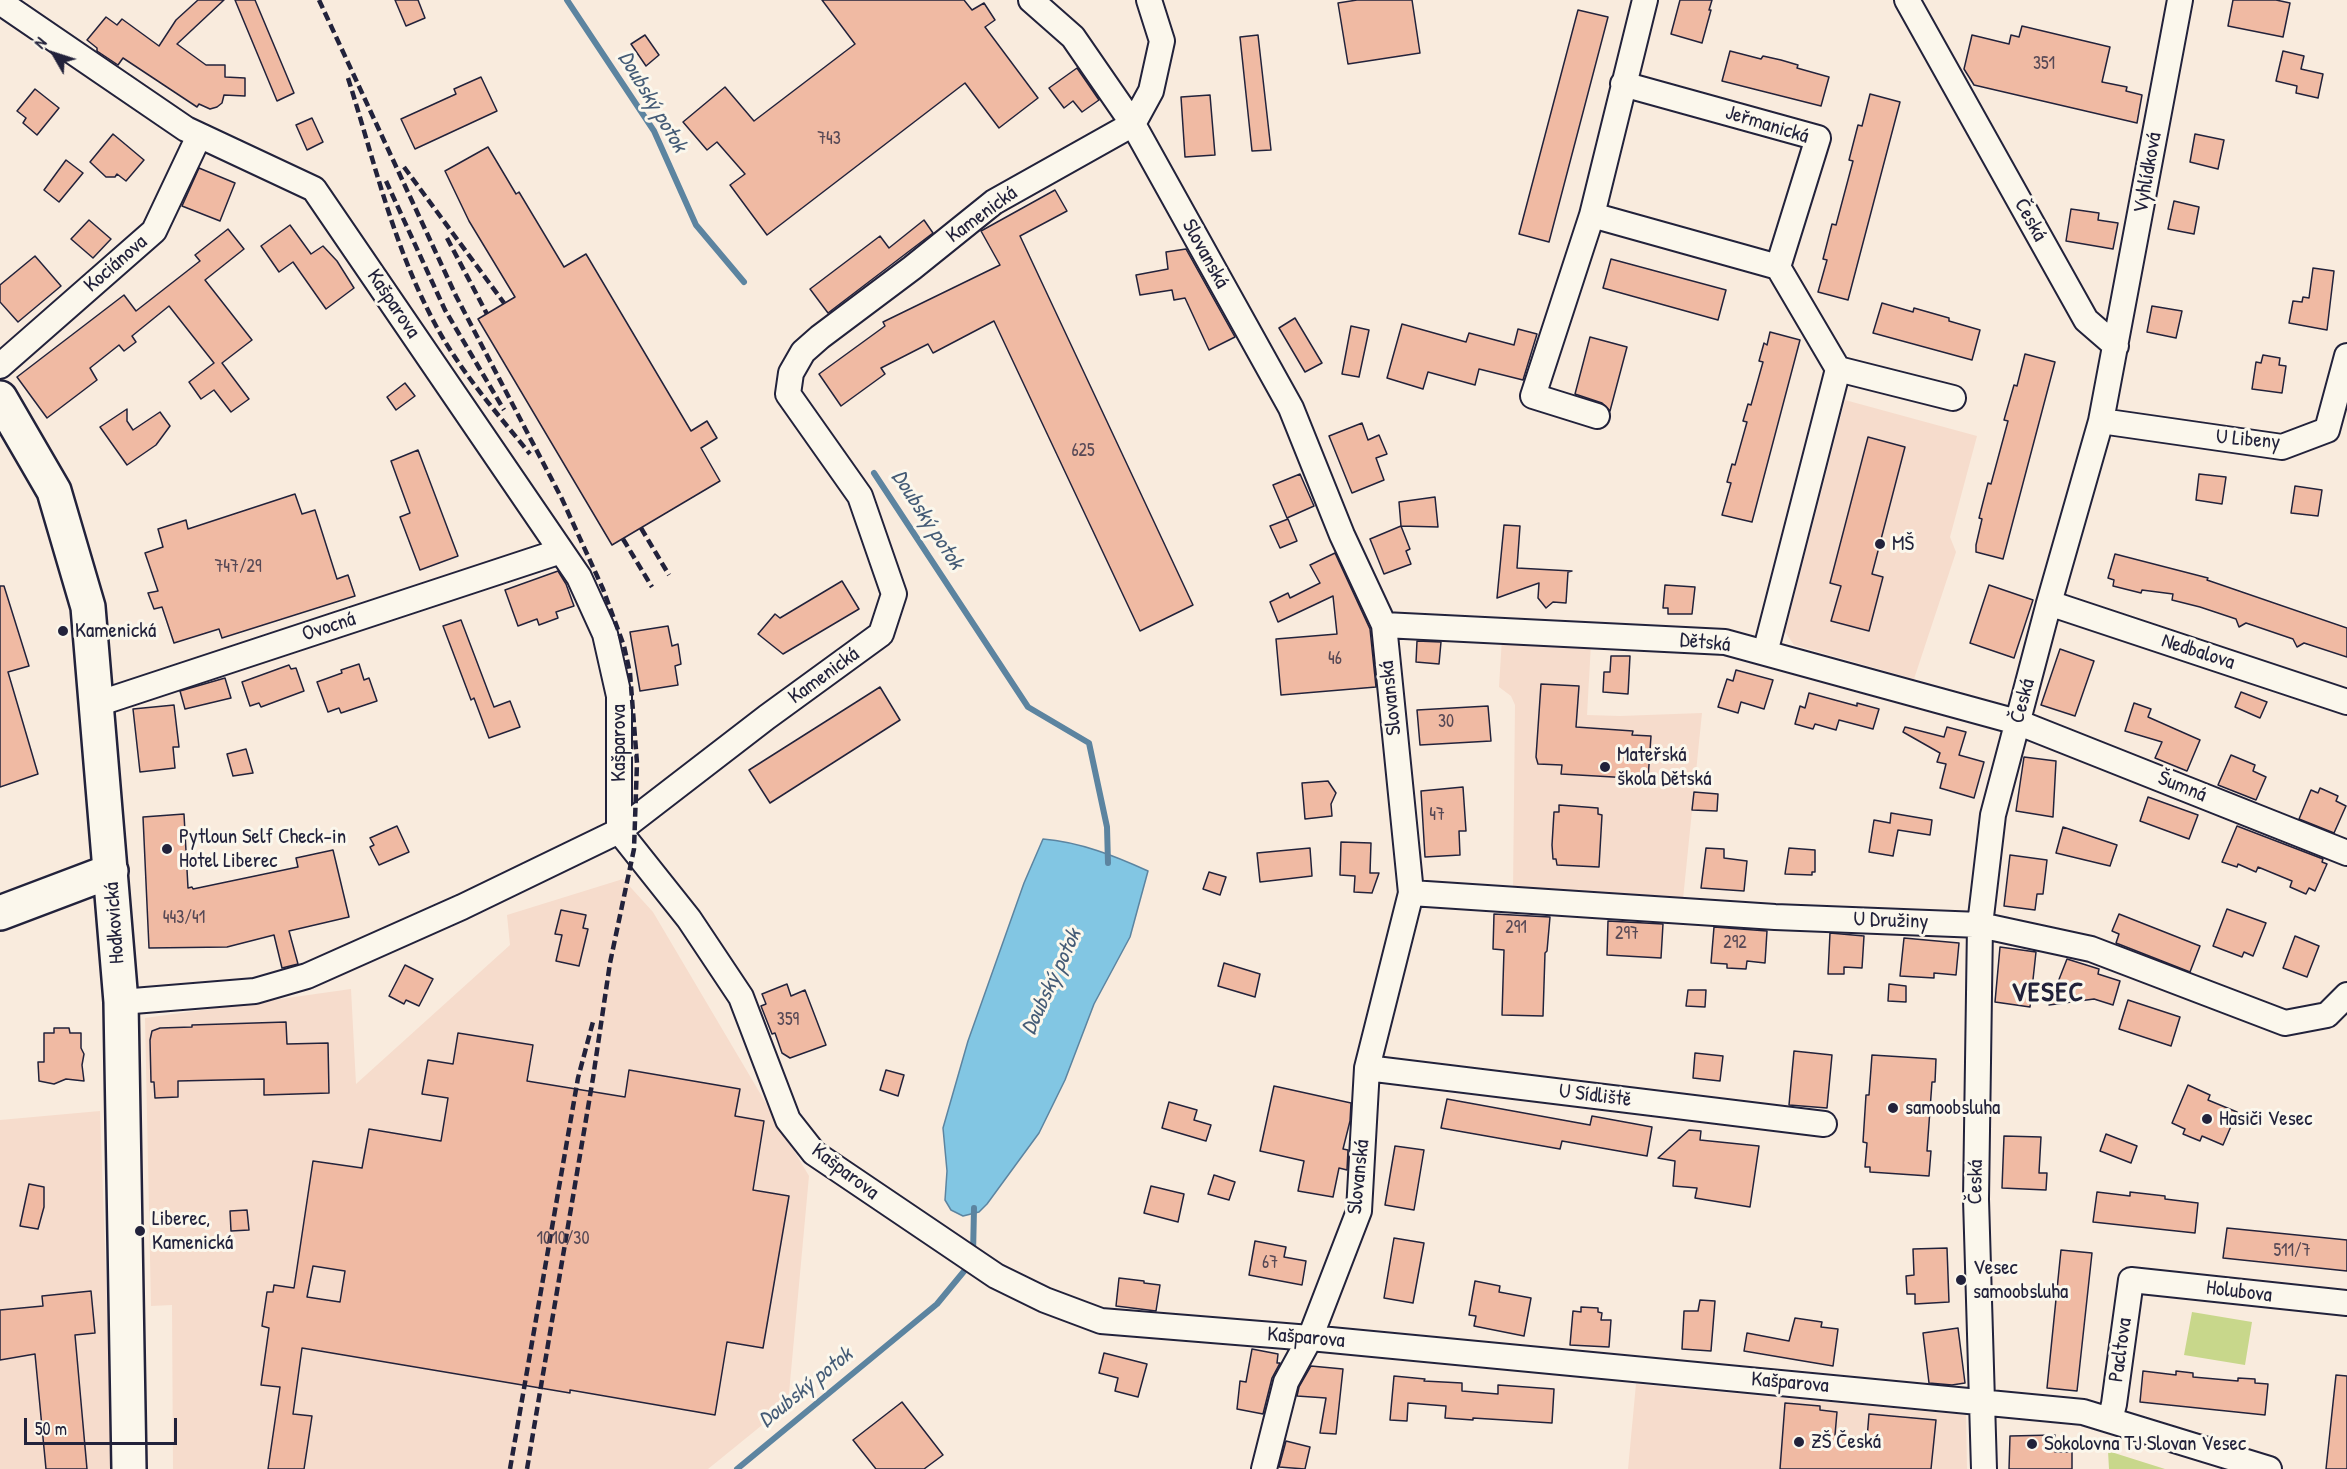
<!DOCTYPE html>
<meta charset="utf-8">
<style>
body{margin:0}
#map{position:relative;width:2347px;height:1469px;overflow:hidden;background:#f9ebdd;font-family:"Patrick Hand",sans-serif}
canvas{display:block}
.north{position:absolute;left:24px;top:24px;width:60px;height:60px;-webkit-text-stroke:4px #fbf7ec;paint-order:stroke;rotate:309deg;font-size:16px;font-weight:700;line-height:24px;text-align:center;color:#22223b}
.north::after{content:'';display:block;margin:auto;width:21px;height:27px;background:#22223b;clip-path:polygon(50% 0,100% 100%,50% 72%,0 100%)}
.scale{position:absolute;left:24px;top:1418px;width:153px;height:27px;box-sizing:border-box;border:3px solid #22223b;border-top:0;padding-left:8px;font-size:18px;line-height:21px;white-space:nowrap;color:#22223b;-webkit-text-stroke:4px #fbf7ec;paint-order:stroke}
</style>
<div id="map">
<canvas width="2347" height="1469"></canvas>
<div class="north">N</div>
<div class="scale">50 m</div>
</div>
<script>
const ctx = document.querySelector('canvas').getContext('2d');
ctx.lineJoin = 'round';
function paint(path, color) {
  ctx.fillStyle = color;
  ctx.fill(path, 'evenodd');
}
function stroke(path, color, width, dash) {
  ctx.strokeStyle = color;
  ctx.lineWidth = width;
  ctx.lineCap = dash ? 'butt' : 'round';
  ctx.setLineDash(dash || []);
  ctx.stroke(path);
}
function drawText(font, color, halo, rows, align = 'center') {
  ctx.font = font + ' "Patrick Hand",sans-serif';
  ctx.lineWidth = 6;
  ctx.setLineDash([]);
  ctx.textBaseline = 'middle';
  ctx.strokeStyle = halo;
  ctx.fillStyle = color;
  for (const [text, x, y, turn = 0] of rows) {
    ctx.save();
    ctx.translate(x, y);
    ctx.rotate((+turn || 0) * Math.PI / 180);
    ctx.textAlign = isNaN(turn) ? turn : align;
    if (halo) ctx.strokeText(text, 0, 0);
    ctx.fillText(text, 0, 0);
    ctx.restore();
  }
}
const built = new Path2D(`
 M1845,400L1977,436L1950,537L1956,552L1914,679L1794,645L1785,632Z
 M1502,638L1591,644L1587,715L1620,716L1702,713L1683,899L1513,891L1515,705L1511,696L1499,687Z
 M623,879L653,912L809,1176L788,1404L708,1469H173L172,1305L151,1306L145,1018L351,989L356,1084L510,945L507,915Z
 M100,1111L113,1469H0V1120Z
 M1636,1384L1966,1415L1967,1469H1628Z`);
const green = new Path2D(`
 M2192,1312L2252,1322L2245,1365L2184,1355Z
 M2108,1451L2165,1469H2109Z`);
const water = new Path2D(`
 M1043,839C1080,842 1115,856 1148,871L1130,937L1094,1004L1065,1080L1039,1133L987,1204L979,1212L963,1216L951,1210L945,1200L947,1171L943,1128L968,1041L1024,883Z`);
const stream = new Path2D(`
 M567,0L654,131L696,225L744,282
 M874,473L1028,707L1089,743L1107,827L1108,863
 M973,1255L974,1208
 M737,1469L937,1304L970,1264`);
const building = new Path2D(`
 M198,0H224L177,44L206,65H225V77L245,78V96L224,95L222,103L217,107L210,109L199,104L197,107L123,58L118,65L97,51V48L87,40L106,17L117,25L122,19L159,46L176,20Z
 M235,0H255L294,93L277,101Z
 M395,0H418L425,18L406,26Z
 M822,0H964L972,10L984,3L995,20L985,27L1038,98L999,128L965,83L767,235L730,185L745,174L717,142L707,150L683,122L725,87L754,121L855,44Z
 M1357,0H1412L1420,53L1348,64L1338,3Z
 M1680,0H1712L1709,10H1711L1702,43L1671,34Z
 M2233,0H2276L2290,3L2283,37L2228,26Z
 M1578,10L1608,17L1549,242L1519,234Z
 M2022,26L2110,47L2102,82L2127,87L2126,91L2142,95L2137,123L1974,85L1964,69L1972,35L2009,44L2011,35L2019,37Z
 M645,35L659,55L646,66L631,44Z
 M1258,35L1271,150L1252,151L1240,37Z
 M1730,51L1761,59L1763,56L1781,60L1798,65L1797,68L1829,77L1821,106L1722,81Z
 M2283,51L2304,56L2301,69L2323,74L2318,98L2296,93L2297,86L2276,81Z
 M1077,68L1099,100L1082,112L1073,101L1064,108L1049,88Z
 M481,77L497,111L415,149L401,119L456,94L454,89Z
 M35,89L59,108L37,135L23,123L26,118L17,111Z
 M1870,94L1900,102L1848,300L1818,292L1827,260L1823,259L1832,224L1836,225L1853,161L1849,160L1858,125L1862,126Z
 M1210,95L1215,155L1185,157L1181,97Z
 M312,118L323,142L307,150L296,125Z
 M113,134L144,160L126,181L117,174L115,177H106L90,162Z
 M2195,134L2224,140L2218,169L2190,162Z
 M488,147L516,194L519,192L564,267L586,254L691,431L707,421L717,438L701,448L720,481L612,545L478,319L515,297L469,221L445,171Z
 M66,160L83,173L59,202L44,190Z
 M199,168L235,183L220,221L182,206Z
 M1055,190L1067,211L1020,236L1193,605L1140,631L994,321L933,353L928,344L881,368L885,374L841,406L819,374L885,326L883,322L1000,265L981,231Z
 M2174,201L2199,207L2194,234L2168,229Z
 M2071,209L2099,213L2098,220L2118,223L2113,249L2066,241Z
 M89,220L111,239L93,258L71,239Z
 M924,220L933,233L828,313L810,289L880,236L889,248Z
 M290,225L311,254L323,246L337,261L354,288L326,309L293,262L279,272L261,246Z
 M228,229L244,249L205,280L252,340L222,363L249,399L231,412L214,390L201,399L189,382L214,363L169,306L132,336L136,342L124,351L119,345L90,368L97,380L47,418L17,377L124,295L136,311L200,261L195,255Z
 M1186,249L1235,337L1209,350L1185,298L1174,300L1172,290L1140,295L1136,275L1168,269L1166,252Z
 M35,256L61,286L18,322L0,302V285Z
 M1611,259L1726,290L1718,320L1603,288Z
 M2313,268L2334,271L2327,330L2289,323L2293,301L2302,302L2303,297L2309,298Z
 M1882,303L1913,312L1914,308L1949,318V321L1980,330L1972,360L1873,333Z
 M2152,306L2182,311L2176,338L2147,332Z
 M1295,318L1322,363L1305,372L1279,328Z
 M1402,324L1466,342L1469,333L1514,345L1518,329L1537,334L1523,380L1479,369L1475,385L1428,372L1423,389L1387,378Z
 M1351,326L1369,330L1359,377L1342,374Z
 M1770,332L1800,340L1752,522L1722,515L1731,483L1727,482L1732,464L1735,465L1747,422L1743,421L1748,404L1751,405L1763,362L1759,361L1764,343L1767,345Z
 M1590,337L1627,347L1610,411L1602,403L1575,394Z
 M2025,354L2055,362L2003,559L1976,552V545L1982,519L1979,518L1988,483L1991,484L2008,421L2004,420L2014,385L2017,386Z
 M2263,355L2280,358L2279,365L2286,366L2282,393L2252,389L2256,362L2261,363Z
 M405,383L415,396L396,410L387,397Z
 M127,409V421L133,430L160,412L170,426L156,445L127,465L100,427Z
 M1362,423L1368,440L1379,435L1387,454L1376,458L1384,480L1352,493L1329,436Z
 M1868,437L1905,447L1872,574L1883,577L1869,631L1831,621L1841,586L1830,583Z
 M418,450L458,556L420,570L400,517L410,513L391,461Z
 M1300,474L1314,506L1287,518L1273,485Z
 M2199,474L2226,477L2222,504L2196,500Z
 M2295,486L2322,490L2318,516L2291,513Z
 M295,494L302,514L315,510L337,579L348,575L355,596L222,638L219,629L174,643L162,607L154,609L148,593L158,591L145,553L163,547L158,529L186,520L188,529Z
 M1435,497L1438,527L1401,526L1399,502Z
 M1288,519L1297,541L1280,548L1270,526Z
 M1504,525L1520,526L1517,568L1572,571L1568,572L1566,603L1553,602L1546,608L1538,598L1539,583L1497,598Z
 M1401,526L1410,549L1406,551L1411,564L1384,574L1370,539Z
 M1335,553L1370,629L1376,687L1281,695L1276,639L1337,634L1333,596L1278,622L1270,602L1288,593L1290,598L1320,583L1310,565Z
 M2115,554L2208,578L2207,580L2347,628V657L2304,643L2297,647L2293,639L2246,623L2239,627L2236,619L2200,607L2172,600L2173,594L2142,590L2141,593L2113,586L2114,580L2108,578Z
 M558,571L566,584L574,606L556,612L558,618L539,625L537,619L518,626L505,590Z
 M842,581L859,609L783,654L758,634L775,614L780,618Z
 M1665,585L1695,587L1692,614H1668V608H1663Z
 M1989,585L2033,600L2014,658L1970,643Z
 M0,586H4L29,666L8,672L38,774L0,787Z
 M461,620L494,707L510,701L520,727L489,738L474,698L471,700L443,626Z
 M668,626L672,646L678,644L681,664L675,666L678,685L640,691L630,632Z
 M1417,641L1441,642L1439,664L1416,662Z
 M2060,649L2094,661L2075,716L2041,705Z
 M1611,656H1630L1628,694L1603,692L1604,672H1610Z
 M359,664L364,680L369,678L377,701L341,713L339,708L328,712L317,682L342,673L341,670Z
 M289,665L291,669L296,668L304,691L261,707L259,703L250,706L242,682Z
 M1736,670L1773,680L1764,709L1741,702L1738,713L1718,707L1727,679L1733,681Z
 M225,678L231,698L185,709L180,691Z
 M1541,684L1579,686L1576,727L1633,731L1632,735L1651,736L1648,779L1561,774L1562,765L1538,764L1536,757Z
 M880,687L900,720L770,803L749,770Z
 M2241,692L2267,702L2260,718L2235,707Z
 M1809,693L1857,706V703L1879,709L1873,729L1839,720L1836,730L1815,724L1813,729L1795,724L1800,706L1805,708Z
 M2134,703L2151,709L2148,717L2200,740L2187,771L2155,758L2162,742L2125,731Z
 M174,705L179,747H173L175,768L140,772L133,709Z
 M1488,706L1491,741L1420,745L1417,710Z
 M1905,727L1944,737L1947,727L1966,732L1959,755L1984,762L1974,798L1940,788L1946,764L1937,762L1940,753L1903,732Z
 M246,749L253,773L233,776L227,754Z
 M2231,755L2255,765L2253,771L2266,777L2256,800L2218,785Z
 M2024,757L2056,761L2053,817L2016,811Z
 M1328,781L1336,793L1331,804L1332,816L1305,819L1302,783Z
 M1463,787L1466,831H1459L1460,855L1425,857L1421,791Z
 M2320,788L2338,796L2336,801L2346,806L2334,833L2299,819L2311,790L2318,793Z
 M1694,792L1718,794L1717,811L1692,810Z
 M2148,797L2198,815L2189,839L2140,821Z
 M1559,805L1598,808V814L1602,815L1599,867L1557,865L1556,859H1553L1552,845L1554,812H1559Z
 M1891,813L1932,820L1930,835L1898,830L1893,856L1869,852L1874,820L1890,823Z
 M184,814L188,888L192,887L193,889L298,867L296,858L333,850L349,917L289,931L298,964L282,968L274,935L227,947L149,948L143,817Z
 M397,826L409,852L379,865L370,847L374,845L370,838Z
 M2237,826L2323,859L2322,862L2327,864L2315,891L2309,888L2306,894L2290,887L2292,881L2258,867L2256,872L2238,864L2237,867L2222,862Z
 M2063,827L2117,845L2110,866L2056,853Z
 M1341,842L1371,843L1370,873H1379L1372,893L1354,892L1355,876L1340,875Z
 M1310,848L1312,876L1260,882L1257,853Z
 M1706,848L1724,849V858L1747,861L1744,891L1701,888Z
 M1789,848L1815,850V872H1812V875L1785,874Z
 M2010,855L2047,860L2043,894H2037L2035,910L2004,906Z
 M1209,872L1226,877L1220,895L1203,889Z
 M2227,909L2266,923L2253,956L2244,952L2242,957L2213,946Z
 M561,910L586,915L583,928L588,929L579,966L556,961L562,935L555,934Z
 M1494,914L1550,917L1547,951L1545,953L1543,1016L1502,1015L1504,950L1493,949Z
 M2119,914L2200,946L2190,972L2116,943L2119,934L2112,931Z
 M1608,921L1663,924L1661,958L1607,955Z
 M1714,927L1767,931L1765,963L1747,961L1746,969L1727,968V964L1711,963Z
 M1830,933L1864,936L1862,968L1844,967V974H1828Z
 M2295,936L2319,946L2307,977L2283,968Z
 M1904,938L1959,943L1956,975L1934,973V978L1900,976Z
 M2000,947L2036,952L2030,1007L1995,1002Z
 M2067,959L2099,969L2098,974L2120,981L2113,1005L2094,999L2049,1005Z
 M1224,963L1260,974L1255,997L1218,986Z
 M405,965L433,979L419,1006L406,1000L404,1004L389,996Z
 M787,984L791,996L805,990L826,1045L790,1058L782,1053L775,1033L772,1034L761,1006L766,1004L762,994Z
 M1889,984L1906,986V1002L1888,1001Z
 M1688,990H1706L1705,1007L1686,1006Z
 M2128,1000L2180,1017L2171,1046L2119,1029Z
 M286,1022L287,1044L328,1043L329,1093L264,1095V1079L178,1081V1097L155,1098L154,1082H151L150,1040L152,1031L160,1028L192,1027V1025Z
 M54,1028H69L70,1033H81V1048L84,1054L82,1065L84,1081L66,1079L54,1084L39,1081L38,1062H44V1033H54Z
 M458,1033L533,1045L527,1081L625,1097L629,1070L740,1089L735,1116L764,1121L753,1190L789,1196L763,1348L727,1342L715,1415L570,1390V1393L302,1348L293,1414L312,1416L304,1469H268L280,1387L261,1385L269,1328L262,1326L267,1292H273L274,1285L294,1288L313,1161L362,1168L369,1129L441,1141L448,1098L422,1094L428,1060L453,1064ZM313,1266L345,1271L340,1302L307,1297Z
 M1794,1051L1832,1055L1827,1108L1789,1105Z
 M1695,1053L1723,1056L1720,1081L1693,1078Z
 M1872,1055L1936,1059L1935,1082H1932L1927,1151H1931L1929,1176L1870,1172V1167H1865L1867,1143L1863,1142L1866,1095H1869Z
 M886,1070L904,1075L898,1096L880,1090Z
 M2188,1085L2210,1095L2208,1100L2237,1112L2223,1145L2202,1136L2200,1141L2183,1134L2185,1129L2172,1123Z
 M1274,1086L1351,1103L1350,1121L1343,1149L1348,1150L1347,1170L1339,1168L1333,1197L1298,1191L1304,1161L1260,1151Z
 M1447,1099L1590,1125L1592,1116L1652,1127L1647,1156L1562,1141L1560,1149L1441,1128Z
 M1169,1102L1197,1110L1194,1120L1211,1125L1206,1141L1162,1128Z
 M1689,1130L1701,1131L1700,1140L1759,1146L1750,1207L1695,1198L1697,1188L1673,1186L1675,1161L1658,1158Z
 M2106,1134L2137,1146L2131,1163L2100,1151Z
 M2004,1136L2041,1137L2039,1173H2047L2046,1190L2002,1188Z
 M1395,1146L1424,1150L1414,1210L1385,1205Z
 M1214,1175L1235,1182L1229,1200L1208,1194Z
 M29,1184L44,1187V1207L38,1229L20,1226Z
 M1151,1186L1184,1194L1178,1222L1144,1213Z
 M2097,1192L2130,1196V1192L2165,1196V1199L2198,1203L2195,1233L2093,1222Z
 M247,1210L249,1230L231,1231L230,1211Z
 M2227,1228L2347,1240V1271L2223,1258Z
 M1394,1238L1424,1243L1413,1303L1384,1298Z
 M1255,1241L1286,1247L1284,1257L1306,1261L1302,1285L1249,1275Z
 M1947,1248L1949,1302L1915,1304V1294H1907L1906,1276L1914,1275L1913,1249Z
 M2061,1250L2092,1253L2077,1391L2047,1388Z
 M1119,1278L1144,1281V1283L1160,1285L1156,1311L1116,1306Z
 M1475,1281L1500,1286L1499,1292L1531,1298L1524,1336L1474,1326L1476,1316L1469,1315Z
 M91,1291L95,1333L75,1335L87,1469H46L35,1354L0,1360V1310L43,1306L42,1296Z
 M1700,1300L1715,1301L1711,1351L1682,1349L1684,1311H1698Z
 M1581,1307L1598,1308V1312L1602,1313L1601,1320H1611L1609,1347L1570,1345L1573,1311L1581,1312Z
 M1795,1318L1822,1322L1821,1327L1838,1329L1833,1366L1744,1351L1747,1333L1789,1341Z
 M1958,1328L1965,1383L1952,1385L1929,1383L1923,1333Z
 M1252,1349L1278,1354L1277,1363H1280L1272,1378L1263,1414L1237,1409L1240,1381L1246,1382Z
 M1104,1353L1147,1364L1138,1397L1115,1391L1118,1378L1099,1373Z
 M1311,1366L1343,1369L1336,1434L1320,1433L1326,1398L1297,1396L1299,1387Z
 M2143,1371L2176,1375V1371L2193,1373V1377L2238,1381V1378L2255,1379V1383L2268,1384L2265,1415L2140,1402Z
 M2336,1375L2347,1376V1469H2326Z
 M1394,1376L1425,1379L1424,1381L1462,1383V1391L1498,1394V1385L1554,1389L1552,1423L1473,1418V1420L1445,1418L1446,1406L1408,1403L1407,1421L1390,1420Z
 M902,1402L943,1455L924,1469H876L853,1440Z
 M1785,1403L1820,1406V1410L1837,1412L1835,1435L1867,1439L1869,1414L1936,1420L1931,1469H1780Z
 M2055,1435V1452H2072V1469H2009L2010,1436Z
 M1286,1441L1310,1447L1305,1469L1279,1467Z`);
const street = new Path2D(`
 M1031,0L1073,37L1133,124L1291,408L1342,535L1384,625L1411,893L1367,1068L1359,1211L1310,1338L1286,1382L1264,1469
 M1645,0L1592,215L1778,267L1838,369L1765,653
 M1907,0L2086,320L2116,346
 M0,2L186,129L314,189L579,577L605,634L619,696V831L689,919L741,997L788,1120L814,1153L996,1276L1045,1300L1101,1321L1310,1338L2083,1412L2269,1469
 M1623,84L1818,138L1778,267
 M1133,124L1151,91L1162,41L1149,0
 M1592,215L1533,396L1597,416
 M0,366L154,231L199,136
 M1838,369L1953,398
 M2101,421L2282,447L2327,430L2347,356
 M2049,603L2347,702
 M1384,625L1725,642L2017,722L2347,853
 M97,704L561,551
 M1411,893L1775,917L1980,925L2091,949L2285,1023L2327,1015L2347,995
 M121,1002L255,991L307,976L462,907L619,831L767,717L881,634L894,594L860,496L788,394L791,373L803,352L820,337L912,268L994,202L1133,124
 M1367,1068L1824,1124
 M2110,1420L2114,1404L2131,1280L2347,1303
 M1984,1469L1976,1199L1980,925L1993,815L2049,603L2101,421L2180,0`);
const secondary = new Path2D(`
 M0,398L54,491L88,607L121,1002L129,1469
 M0,913L111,871`);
const rail = new Path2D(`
 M319,0L456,296L562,499L603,589L624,646L630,673L637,763L634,849L610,963L593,1078L527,1469
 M348,78C374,160 393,245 434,322C459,370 496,412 530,454
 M404,167L504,303
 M386,181L445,310L504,410
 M447,238L487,314
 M641,528L669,575
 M623,539L652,587
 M510,1469L578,1078L594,1018`);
const markers = [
 [1880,544,6,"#22223b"],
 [63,631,6,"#22223b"],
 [1605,767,6,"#22223b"],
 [167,849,6,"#22223b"],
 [1893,1108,6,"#22223b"],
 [2207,1119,6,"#22223b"],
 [140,1231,6,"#22223b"],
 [1961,1280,6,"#22223b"],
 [1799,1442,6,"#22223b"],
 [2032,1444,6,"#22223b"]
];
const numberNames = [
 ["351",2044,64],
 ["743",829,139],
 ["625",1083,451],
 ["747/29",238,567],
 ["46",1335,659],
 ["30",1446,722],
 ["47",1437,815],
 ["443/41",184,918],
 ["291",1516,928],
 ["297",1627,934],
 ["292",1735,943],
 ["359",788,1020],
 ["1010/30",563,1239],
 ["511/7",2292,1251],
 ["67",1270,1263]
];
const streetNames = [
 ["Jeřmanická",1767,125,17],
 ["Vyhlídková",2148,173,-80],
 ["Kamenická",982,215,-36],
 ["Česká",2030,220,61],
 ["Slovanská",1205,254,61],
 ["Kociánova",116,264,-41],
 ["Kašparova",393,304,56],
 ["U Libeny",2248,440,5],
 ["Ovocná",329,627,-18],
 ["Dětská",1705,643,6],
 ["Nedbalova",2198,652,18],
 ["Kamenická",824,676,-36],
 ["Slovanská",1391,698,-96],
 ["Česká",2023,701,-75],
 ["Kašparova",619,743,-90],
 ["Šumná",2182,787,22],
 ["U Družiny",1891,921,2],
 ["Hodkovická",115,923,-94],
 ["U Sídliště",1595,1096,7],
 ["Kašparova",845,1172,37],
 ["Slovanská",1359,1177,-84],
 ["Česká",1976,1182,-89],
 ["Holubova",2239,1292,7],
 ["Kašparova",1306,1338,5],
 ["Pacltova",2121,1350,-82],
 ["Kašparova",1790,1383,5]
];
const poiNames = [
 ["MŠ",1892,544],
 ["Kamenická",75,631],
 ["Mateřská",1617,755],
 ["škola Dětská",1617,779],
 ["Pytloun Self Check-in",179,837],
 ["Hotel Liberec",179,861],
 ["samoobsluha",1905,1108],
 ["Hasiči Vesec",2219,1119],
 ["Liberec,",152,1219],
 ["Kamenická",152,1243],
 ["Vesec",1973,1268],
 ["samoobsluha",1973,1292],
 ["ZŠ Česká",1811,1442],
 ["Sokolovna TJ Slovan Vesec",2044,1444]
];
const waterNames = [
 ["Doubský potok",652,102,59],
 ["Doubský potok",927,520,57],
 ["Doubský potok",1052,982,-65],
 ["Doubský potok",806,1388,-39]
];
const districtNames = [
 ["VESEC",2048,994]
];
paint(built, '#f6dccc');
paint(green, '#c8d78b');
paint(water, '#82c6e3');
stroke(water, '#5c84a0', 1.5);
stroke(stream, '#5c84a0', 6);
paint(building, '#f0baa3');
stroke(building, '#22223b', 1.5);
stroke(street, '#22223b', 28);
stroke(secondary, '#22223b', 38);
stroke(street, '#fbf7ec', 24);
stroke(secondary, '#fbf7ec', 33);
stroke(rail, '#22223b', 4.5, [9, 4.5]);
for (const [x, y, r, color] of markers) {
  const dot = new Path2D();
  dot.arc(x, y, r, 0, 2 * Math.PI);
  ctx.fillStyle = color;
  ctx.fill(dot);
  stroke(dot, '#fbf7ec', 2);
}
drawText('18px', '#564855', null, numberNames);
drawText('21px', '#22223b', '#fbf7ec', streetNames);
drawText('21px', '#22223b', '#fbf7ec', poiNames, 'left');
drawText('italic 22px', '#445b76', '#fbf7ec', waterNames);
ctx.letterSpacing = '1.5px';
drawText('bold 27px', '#22223b', '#fbf7ec', districtNames);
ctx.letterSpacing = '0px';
</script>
